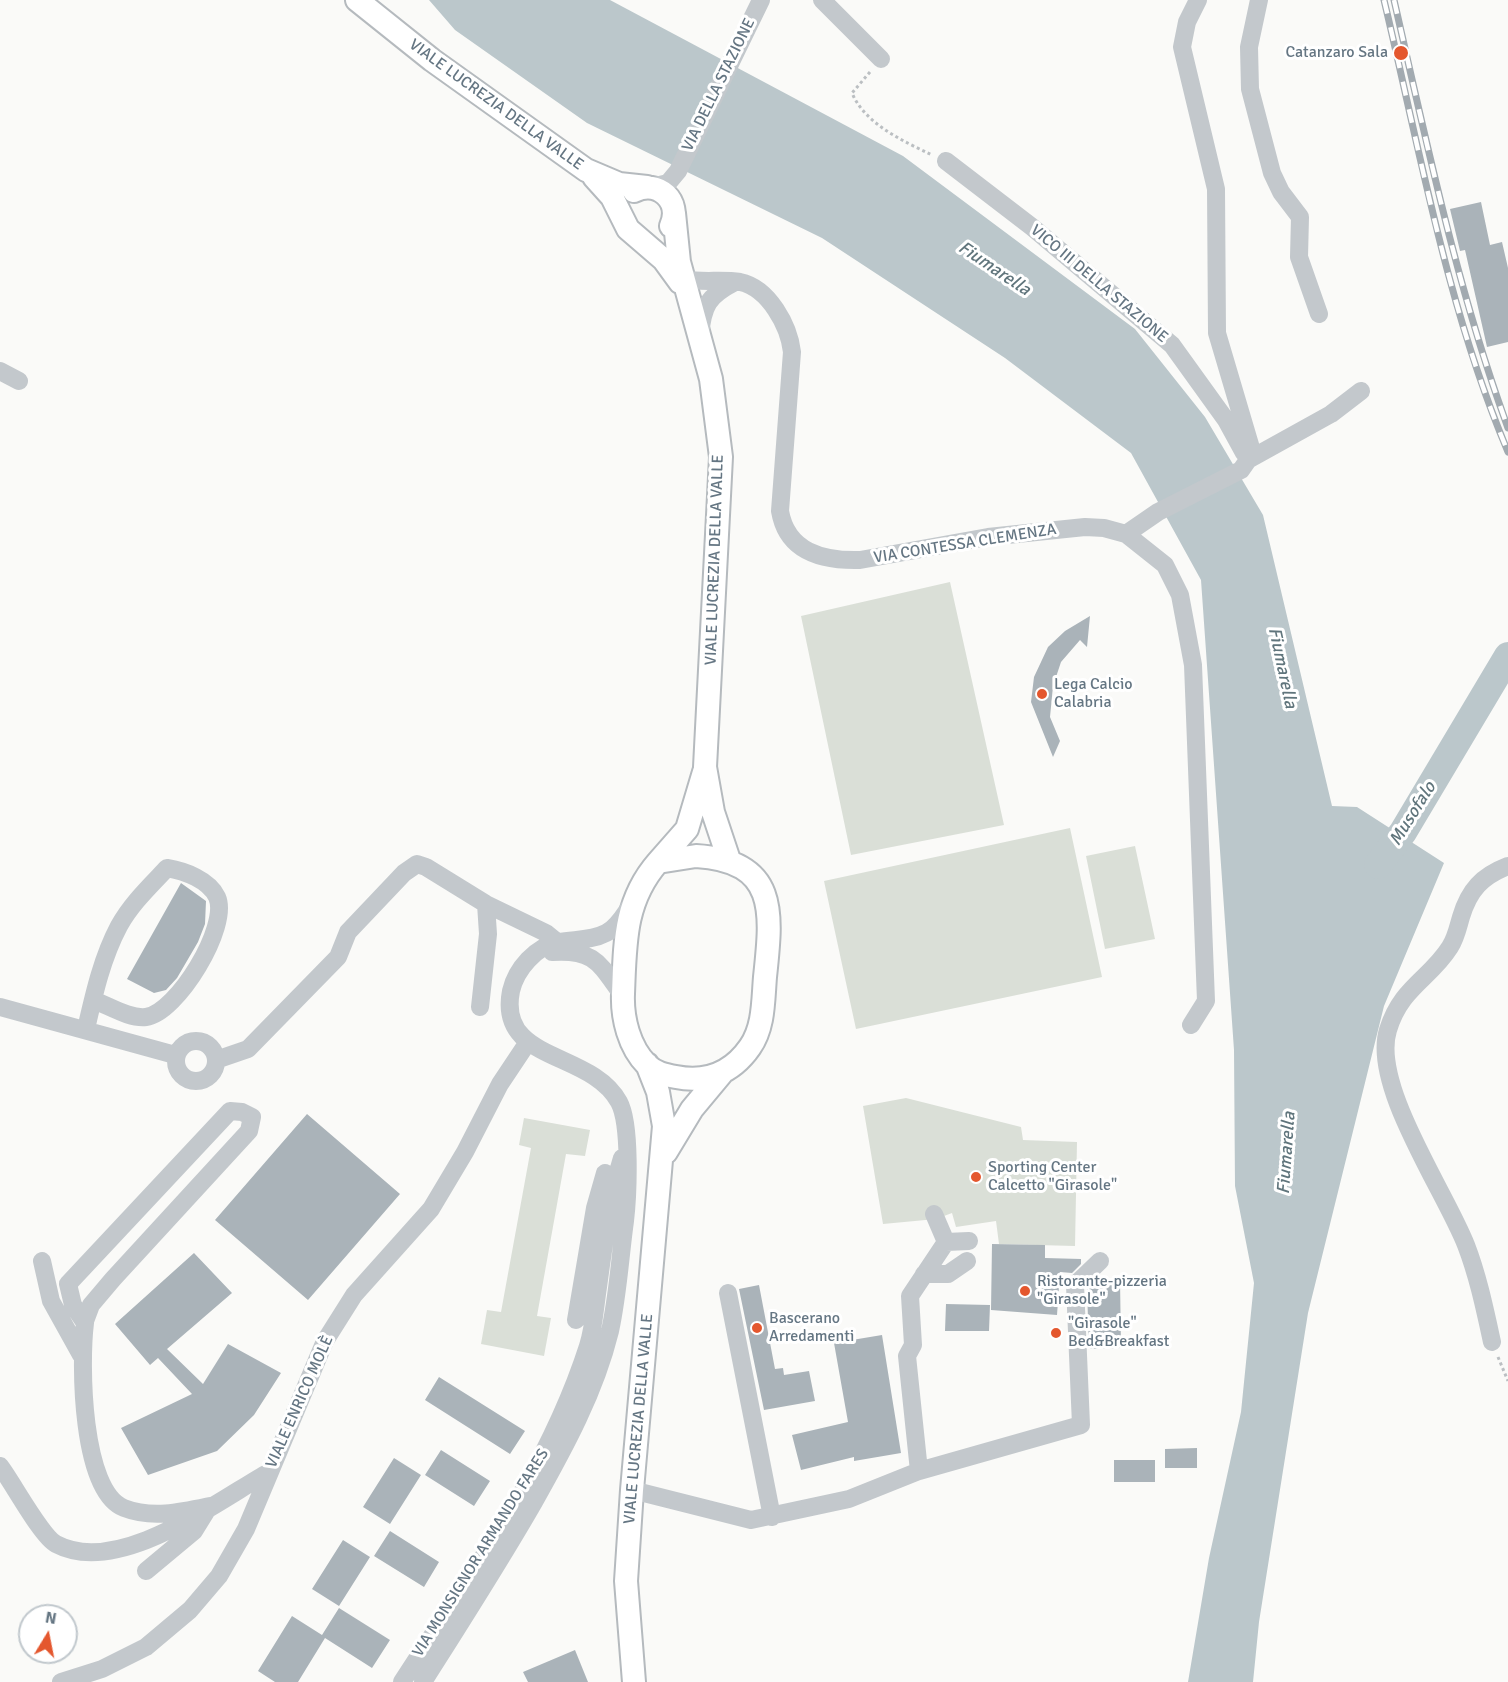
<!DOCTYPE html>
<meta charset="utf-8">
<style>
body{margin:0}
#map{position:relative;width:1508px;height:1682px;overflow:hidden;background:#fafaf8;font-family:Signika,sans-serif}
canvas{display:block}
.north{position:absolute;left:18px;top:1604px;width:60px;height:60px;box-sizing:border-box;background:#fff;border:2px solid #c1c8cd;border-radius:50%;rotate:10deg;font-size:16px;font-weight:700;line-height:24px;text-align:center;color:#657683}
.north::after{content:'';display:block;margin:auto;width:21px;height:27px;background:#e4572e;clip-path:polygon(50% 0,100% 100%,50% 72%,0 100%)}
</style>
<div id="map">
<canvas width="1508" height="1682"></canvas>
<div class="north">N</div>
</div>
<script>
const ctx = document.querySelector('canvas').getContext('2d');
ctx.lineJoin = 'round';
function paint(path, color) {
  ctx.fillStyle = color;
  ctx.fill(path, 'evenodd');
}
function stroke(path, color, width, dash) {
  ctx.strokeStyle = color;
  ctx.lineWidth = width;
  ctx.lineCap = dash ? 'butt' : 'round';
  ctx.setLineDash(dash || []);
  ctx.stroke(path);
}
function drawText(font, color, halo, rows, align = 'center') {
  ctx.font = font + ' Signika,sans-serif';
  ctx.lineWidth = 6;
  ctx.setLineDash([]);
  ctx.textBaseline = 'middle';
  ctx.strokeStyle = halo;
  ctx.fillStyle = color;
  for (const [text, x, y, turn = 0] of rows) {
    ctx.save();
    ctx.translate(x, y);
    ctx.rotate((+turn || 0) * Math.PI / 180);
    ctx.textAlign = isNaN(turn) ? turn : align;
    if (halo) ctx.strokeText(text, 0, 0);
    ctx.fillText(text, 0, 0);
    ctx.restore();
  }
}
const green = new Path2D(`
 M950,582L1004,825L851,855L801,616Z
 M1070,828L1102,977L856,1029L824,881Z
 M1135,846L1155,939L1105,949L1086,856Z
 M906,1098L1021,1127L1023,1140L1077,1142L1075,1246L999,1244L996,1221L956,1227L952,1213L936,1219L883,1224L863,1106Z
 M524,1118L590,1130L585,1156L566,1154L537,1316L551,1318L544,1356L481,1344L487,1310L501,1312L531,1148L519,1145Z`);
const water = new Path2D(`
 M429,0H610L903,156L1135,329L1205,417L1263,515L1332,806L1357,807L1444,863L1384,1006L1308,1313L1259,1622L1253,1682H1188L1209,1558L1241,1412L1254,1283L1235,1186L1234,1050L1201,580L1131,453L1005,358L822,238L587,123L455,30Z`);
const river = new Path2D(`
 M1378,865L1403,832L1508,656`);
const building = new Path2D(`
 M1481,202L1490,245L1502,242L1508,268V342L1487,347L1465,250L1460,251L1450,209Z
 M1090,616L1087,647L1080,640L1061,662L1053,686L1050,717L1060,741L1053,757L1031,702L1034,677L1048,647L1065,631Z
 M181,883L206,901L205,924L198,942L177,978L166,990L154,993L127,979Z
 M307,1114L400,1194L308,1300L215,1220Z
 M992,1244L1045,1245V1258L1081,1259V1264L1072,1273L1060,1272L1057,1315L991,1310Z
 M194,1253L232,1293L167,1349L203,1384L228,1344L281,1373L254,1415L217,1451L148,1475L121,1428L192,1394L158,1358L150,1365L115,1324Z
 M1098,1279H1120L1121,1348L1089,1349L1087,1289Z
 M759,1285L775,1369L783,1368L784,1375L809,1371L815,1401L764,1410L739,1289Z
 M946,1304L990,1305L989,1331H945Z
 M882,1335L901,1453L854,1461V1457L801,1470L792,1435L848,1422L834,1343Z
 M439,1377L525,1431L510,1454L425,1400Z
 M1197,1448V1468H1165V1449Z
 M441,1450L490,1481L474,1506L425,1475Z
 M394,1458L421,1475L390,1524L363,1507Z
 M1114,1460H1155V1482H1114Z
 M390,1531L439,1562L424,1587L374,1556Z
 M343,1540L370,1557L339,1606L312,1589Z
 M339,1608L390,1640L372,1668L325,1638L298,1682H275L258,1671L292,1616L322,1635Z
 M575,1650L588,1682H528L523,1672Z`);
const path = new Path2D(`
 M870,72L852,93C865,124 903,141 932,155
 M1498,1357L1508,1381`);
const minor = new Path2D(`
 M822,0L881,59
 M1198,0L1187,22L1182,47L1216,189L1217,333L1251,448L1248,460
 M1259,0L1249,47L1250,89L1272,173L1281,192L1300,217L1299,257L1319,314
 M946,161L1032,227L1172,345L1226,420L1244,453
 M651,187L668,183L678,171L761,0
 M684,279C702,283 721,279 740,282C769,288 789,326 792,352L780,511C787,552 823,561 860,560L988,537L1085,527L1104,528L1126,534L1165,565L1180,595L1193,665L1206,1001L1191,1025
 M700,335C703,305 708,296 735,282
 M0,371L19,381
 M1126,534L1158,512L1241,470L1248,460L1331,414L1361,391
 M552,952C596,949 600,965 623,996
 M0,1007L175,1055
 M480,1007L488,934L486,904
 M86,1029C94,994 102,958 119,926C131,904 150,886 167,868C185,871 209,880 217,897C230,926 177,1013 146,1017C129,1019 108,1005 93,1000
 M176 1061a20 20 0 1 1 40 0a20 20 0 1 1-40 0Z
 M216,1060L248,1049L338,957L348,932L404,873L417,864L426,867L486,904L546,933L557,942
 M934,1214L946,1242
 M946,1242L969,1241
 M42,1261L51,1301L81,1355
 M924,1274H948L967,1261
 M728,1293L772,1517
 M576,1320L595,1208L605,1173
 M85,1323L73,1305L68,1284L230,1111L242,1112L252,1117L249,1131L113,1279L91,1305L85,1321V1323C80,1363 81,1491 124,1508C152,1519 182,1512 210,1506
 M1492,1342C1485,1310 1478,1276 1466,1245C1445,1191 1371,1085 1388,1030C1401,987 1430,979 1450,947C1456,938 1458,927 1461,917C1469,890 1482,876 1508,866
 M0,1466C13,1483 41,1536 56,1544C118,1577 216,1502 269,1472
 M919,1471L907,1356L913,1345L910,1296L946,1242
 M632,1490L751,1520L849,1499L919,1471L1081,1425L1075,1285L1100,1261
 M146,1571L194,1531L207,1510
 M61,1682L102,1669L146,1647L190,1610L219,1576L246,1529L325,1341L354,1295L431,1209L465,1152L500,1084L528,1042
 M402,1682C471,1575 549,1468 588,1346C594,1327 595,1306 598,1287C604,1244 609,1200 622,1158
 M423,1682C461,1622 499,1563 534,1502C565,1447 595,1392 610,1331C618,1295 620,1257 625,1221C628,1195 631,1124 619,1102C591,1050 497,1063 511,991C516,969 536,946 559,942C574,939 591,941 606,933C617,928 624,915 631,905`);
const major = new Path2D(`
 M357,0L432,60L586,170L619,184L647,187
 M594,177L612,197L628,229L664,260L680,282
 M634,191C658,179 682,201 671,226
 M674,213L679,262L711,379L721,457L705,767L713,812L729,860
 M696,856C778,861 772,912 765,977C763,1001 764,1027 750,1047C732,1073 706,1083 676,1077C665,1075 655,1073 647,1065C629,1047 622,1018 623,994C625,943 624,901 658,862Z
 M658,862L687,829L704,772
 M666,1152L692,1109L722,1073
 M634,1682L626,1581L632,1490L664,1126L658,1092L647,1064`);
const rail = new Path2D(`
 M1384,0C1420,151 1447,308 1508,452
 M1394,0C1427,144 1457,289 1508,428`);
const markers = [
 [1401,53,8,"#e4572e"],
 [1042,694,6,"#e4572e"],
 [976,1177,6,"#e4572e"],
 [1025,1291,6,"#e4572e"],
 [757,1328,6,"#e4572e"],
 [1056,1333,6,"#e4572e"]
];
const poiNames = [
 ["Catanzaro Sala",1388,53,"right"],
 ["Lega Calcio",1054,685],
 ["Calabria",1054,703],
 ["Sporting Center",988,1168],
 ["Calcetto \"Girasole\"",988,1186],
 ["Ristorante-pizzeria",1037,1282],
 ["\"Girasole\"",1037,1300],
 ["Bascerano",769,1319],
 ["Arredamenti",769,1337],
 ["\"Girasole\"",1068,1324],
 ["Bed&Breakfast",1068,1342]
];
const streetNames = [
 ["VIA DELLA STAZIONE",719,85,-64],
 ["VIALE LUCREZIA DELLA VALLE",496,105,36],
 ["VICO III DELLA STAZIONE",1099,284,40],
 ["VIA CONTESSA CLEMENZA",965,544,-9],
 ["VIALE LUCREZIA DELLA VALLE",715,560,-88],
 ["VIALE ENRICO MOLÈ",300,1402,-66],
 ["VIALE LUCREZIA DELLA VALLE",639,1419,-85],
 ["VIA MONSIGNOR ARMANDO FARES",481,1553,-58]
];
const waterNames = [
 ["Fiumarella",994,269,34],
 ["Fiumarella",1282,668,78],
 ["Musofalo",1413,814,-58],
 ["Fiumarella",1287,1153,-86]
];
paint(green, '#dadfd7');
paint(water, '#bbc7cb');
stroke(river, '#bbc7cb', 28);
paint(building, '#aab3b9');
stroke(major, '#b5babe', 26);
stroke(path, '#bbbfc2', 3, [3, 3]);
stroke(minor, '#c3c8cc', 18);
stroke(major, '#fff', 22);
stroke(rail, '#a2aab0', 7);
stroke(rail, '#fff', 4.5, [14]);
for (const [x, y, r, color] of markers) {
  const dot = new Path2D();
  dot.arc(x, y, r, 0, 2 * Math.PI);
  ctx.fillStyle = color;
  ctx.fill(dot);
  stroke(dot, '#fff', 2);
}
drawText('16px', '#657683', '#fff', poiNames, 'left');
drawText('16px', '#657683', '#fff', streetNames);
drawText('italic 18px', '#60757c', '#fff', waterNames);
</script>
